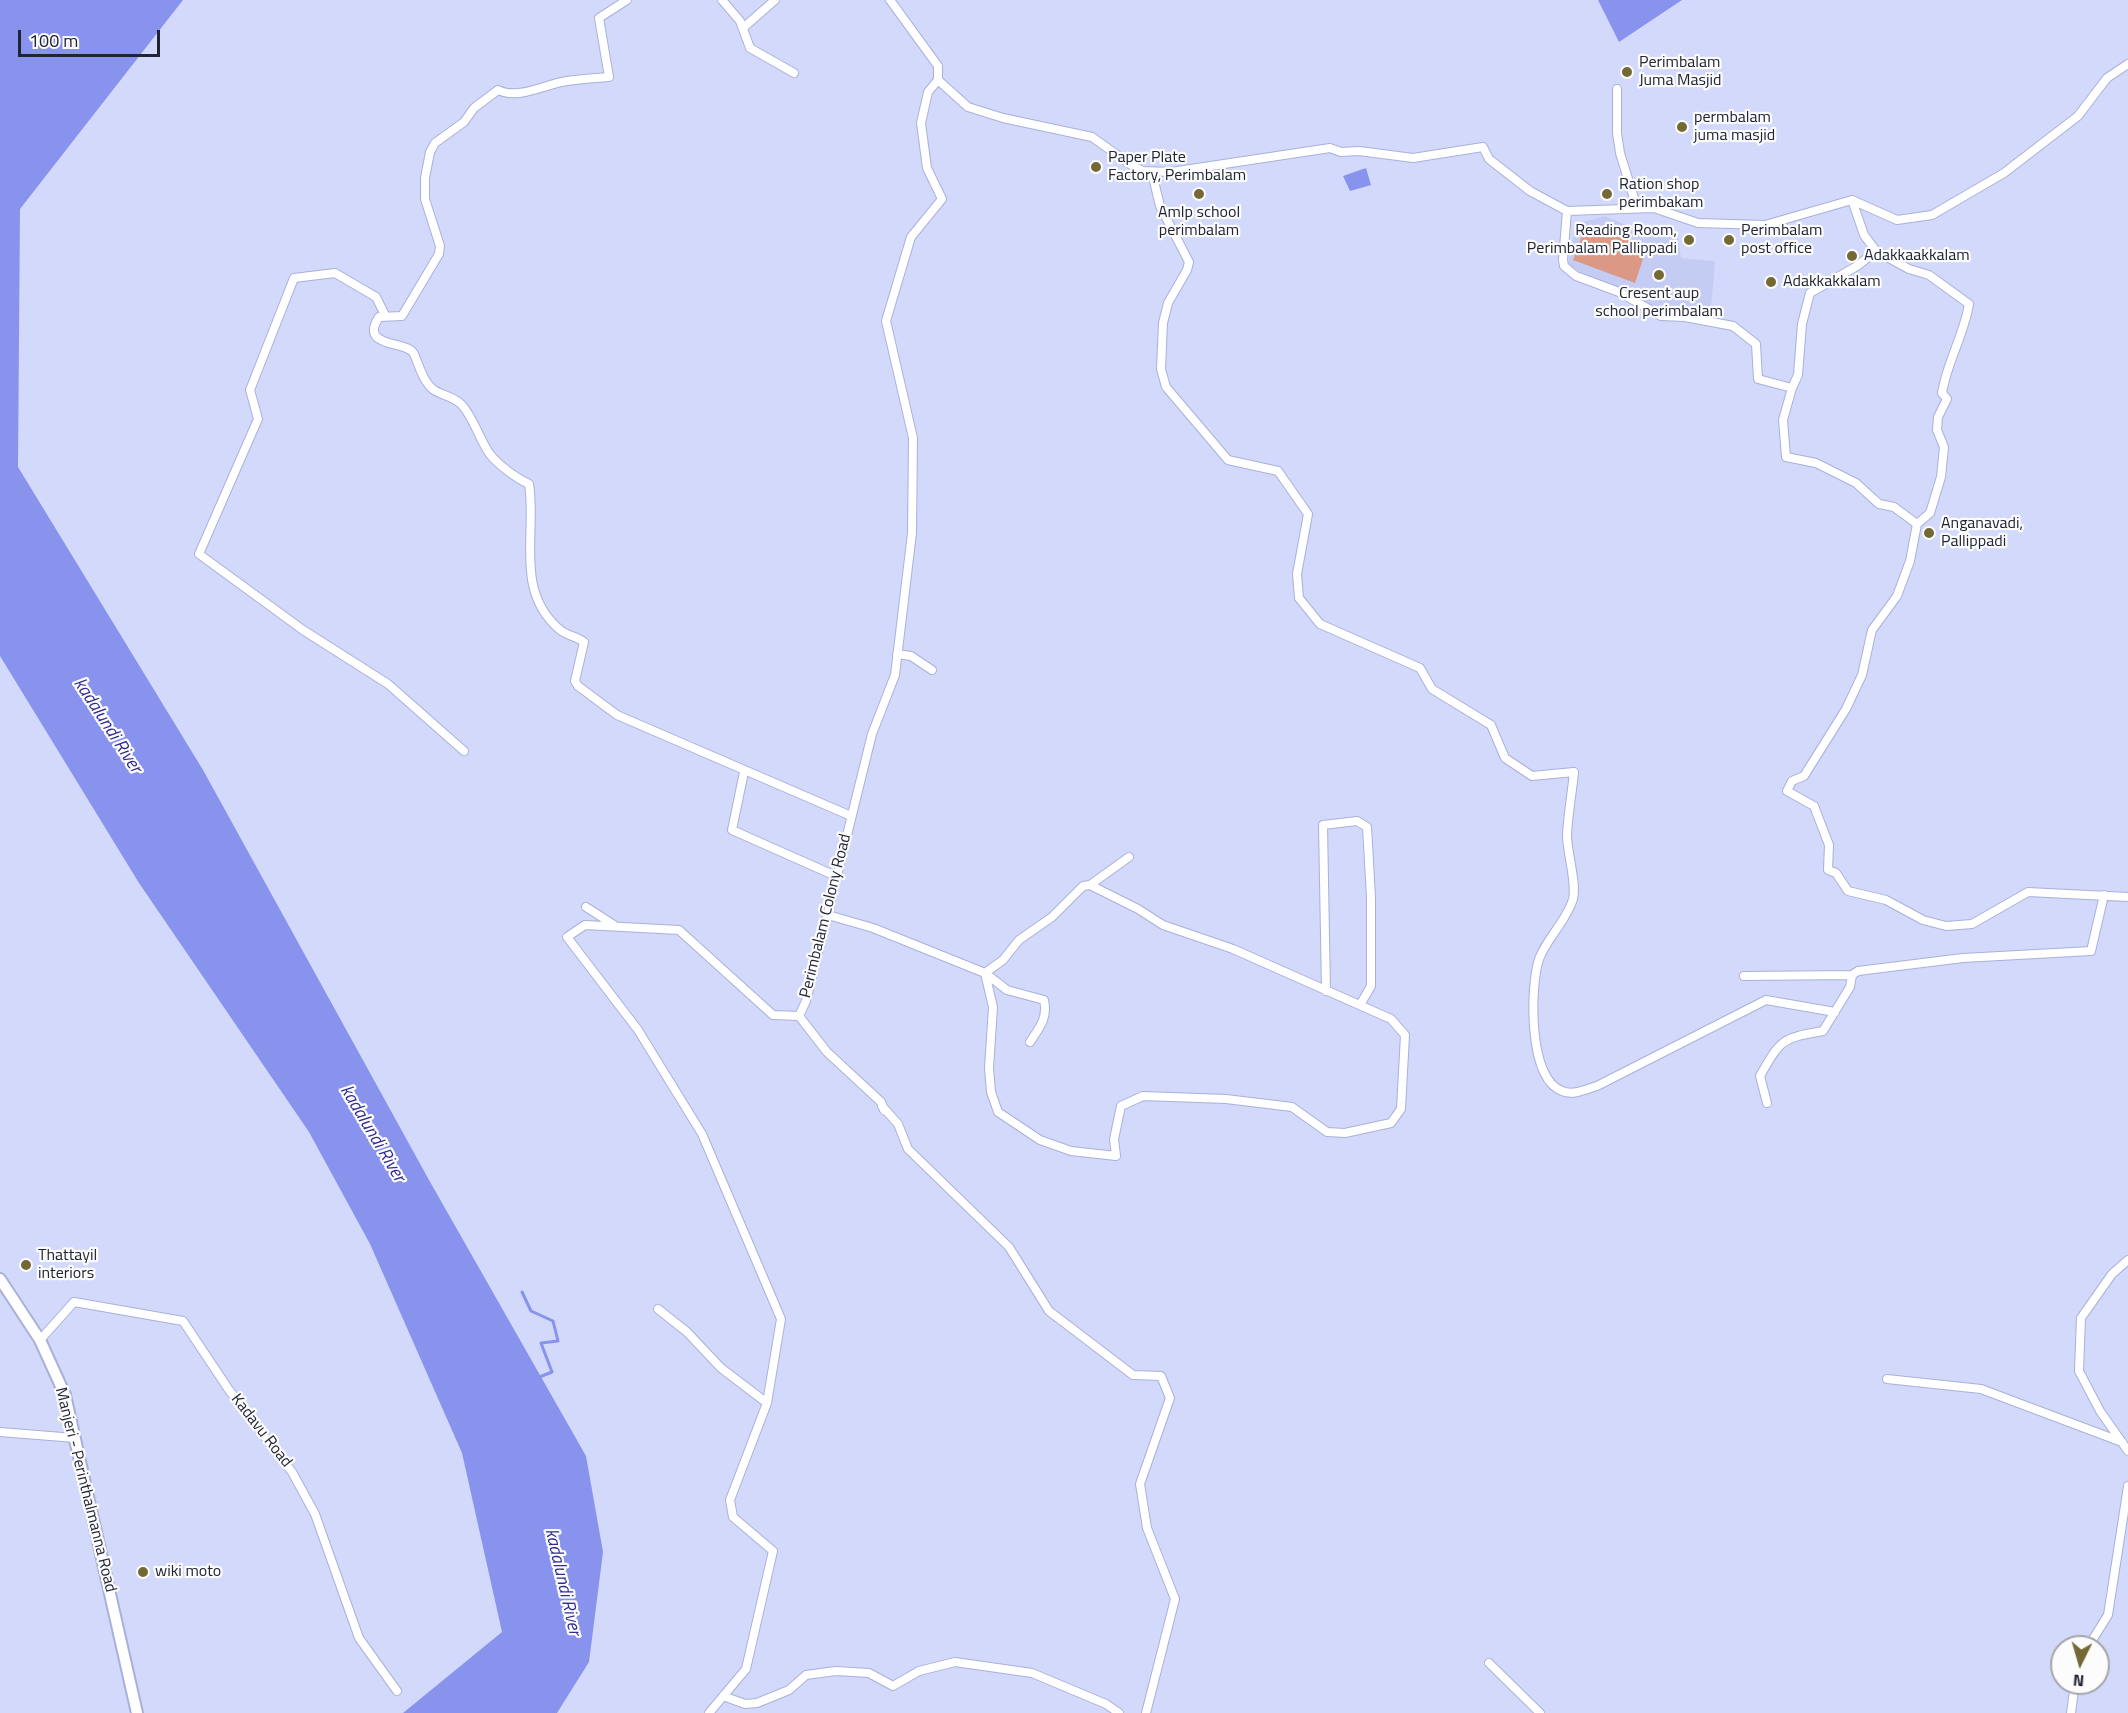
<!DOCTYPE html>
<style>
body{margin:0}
#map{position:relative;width:2128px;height:1713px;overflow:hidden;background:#d2d9fb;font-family:"Titillium Web",sans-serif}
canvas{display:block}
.north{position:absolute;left:2050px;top:1635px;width:60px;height:60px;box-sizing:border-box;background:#fcfcfc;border:2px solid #a4a6ac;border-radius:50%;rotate:185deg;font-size:16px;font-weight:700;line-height:24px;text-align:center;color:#212433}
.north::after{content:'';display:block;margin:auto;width:21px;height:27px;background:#746835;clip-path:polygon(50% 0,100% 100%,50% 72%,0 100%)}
.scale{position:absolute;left:18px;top:30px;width:142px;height:27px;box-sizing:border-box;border:3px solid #212433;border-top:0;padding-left:8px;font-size:18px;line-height:21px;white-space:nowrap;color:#212433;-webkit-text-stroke:4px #fcfcfc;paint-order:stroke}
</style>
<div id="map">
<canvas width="2128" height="1713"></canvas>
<div class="north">N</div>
<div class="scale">100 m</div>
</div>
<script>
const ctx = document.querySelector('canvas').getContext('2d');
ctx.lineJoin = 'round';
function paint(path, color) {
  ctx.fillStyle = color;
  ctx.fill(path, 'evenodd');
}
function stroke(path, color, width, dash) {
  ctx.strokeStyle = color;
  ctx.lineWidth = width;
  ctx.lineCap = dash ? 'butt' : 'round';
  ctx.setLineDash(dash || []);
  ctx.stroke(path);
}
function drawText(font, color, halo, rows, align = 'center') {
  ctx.font = font + ' "Titillium Web",sans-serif';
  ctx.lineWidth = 4.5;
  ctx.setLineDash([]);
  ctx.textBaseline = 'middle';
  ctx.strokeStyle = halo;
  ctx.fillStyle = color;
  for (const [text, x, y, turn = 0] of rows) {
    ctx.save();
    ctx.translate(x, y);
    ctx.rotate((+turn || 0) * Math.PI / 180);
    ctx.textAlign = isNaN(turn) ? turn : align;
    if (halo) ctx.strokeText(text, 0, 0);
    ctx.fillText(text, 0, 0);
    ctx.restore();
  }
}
const built = new Path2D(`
 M1605,216L1645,233L1678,237L1681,258L1715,261L1710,318L1658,312L1568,265L1576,224Z`);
const green = new Path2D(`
 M1586,225L1647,247L1635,283L1573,260Z`);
const water = new Path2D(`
 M0,0H183L20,209L18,467L203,770L429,1180L586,1456L603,1552L589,1662L557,1713H403L502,1632L462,1453L370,1244L309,1132L139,883L0,656Z
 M1598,0H1682L1619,42Z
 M1366,168L1371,185L1350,191L1343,176Z`);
const stream = new Path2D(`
 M522,1292L531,1311L553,1321L558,1341L541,1343L552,1372L537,1378`);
const street = new Path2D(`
 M627,0L599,18L609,77C595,78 581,79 567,81C545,84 519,100 498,90L474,108L464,122L435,143L430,152L425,178V199L440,246L439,254L402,316L379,317C358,349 408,340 414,354C419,365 423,382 434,390C443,396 453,396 462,405C474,419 479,438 489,453C498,465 516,478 529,484C537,533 514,590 559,629C567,636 576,636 584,642L575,681L578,686L617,715L851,816
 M722,0L740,21L750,48L794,73
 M743,28L775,0
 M938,80L968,107L1003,118L1092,137L1134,167L1143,171L1171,172L1330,148L1341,152L1359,151L1413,158L1483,147L1489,159L1530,191L1567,211L1654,208L1698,223L1765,225L1852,200L1897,220L1932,215L2004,173L2078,116L2107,78L2128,64
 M1617,89V133L1620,153L1637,208
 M1152,173L1160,206L1189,262L1187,270L1168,303L1163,323L1161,369L1166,387L1228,460L1278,471L1308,514L1297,574L1299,598L1320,624L1420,668L1432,689L1491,725L1505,758L1532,776L1574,772C1572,793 1568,814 1567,835C1567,853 1577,883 1573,899C1567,920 1547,938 1539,959C1530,987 1528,1079 1562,1091C1573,1096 1587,1089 1597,1086L1766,1000L1835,1012
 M1852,200L1864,235L1876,251L1909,269L1929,275L1969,304C1964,335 1947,362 1942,393L1947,399L1938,417L1937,430L1944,447L1941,477L1930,513L1917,524
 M1567,211L1563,260L1564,266L1576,276L1619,292L1661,316L1685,317L1733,326L1756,344L1758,379L1792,388L1783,420L1786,457L1816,463L1856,483L1879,504L1894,507L1917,524
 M385,315L376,297L335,273L294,278L250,390L258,419L199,554L303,630L388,684L464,751
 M1792,388L1798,375L1802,324L1810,293L1857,266L1876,251
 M1917,524L1910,561L1897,596L1872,630L1862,675L1846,709L1804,776L1792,781L1787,791L1814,806L1829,845L1828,870L1836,873L1848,891L1886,900L1923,920L1946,926L1972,924L2028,892L2128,897
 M897,654L911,656L932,670
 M744,772L732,830L838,877
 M1090,885L1129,857
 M586,907L614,925
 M828,915L873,928L985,973L1003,960L1019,940L1052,917L1083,886L1090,885L1138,909L1163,925L1233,949L1391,1019L1405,1035L1401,1109L1391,1123L1345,1133L1327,1132L1292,1107L1226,1099L1143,1096L1121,1106L1114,1139L1116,1156L1071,1151L1040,1140L998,1112L991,1092L989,1068L993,1007L985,973
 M985,973L1007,990L1044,1000C1048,1018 1040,1027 1030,1042
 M1744,976L1852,975L1858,971L1963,958L2091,951L2104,895
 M1326,991L1323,825L1357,821L1367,827L1371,897V986L1360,1005
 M799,1016L827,1052L881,1102L884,1110
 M1767,1103L1760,1076C1781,1039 1782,1038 1823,1031L1850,987L1852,975
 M882,1106L898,1124L908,1149L1009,1247L1049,1311L1133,1375L1161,1376L1170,1398L1140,1484L1147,1528L1175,1599L1146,1713
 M2128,1260L2112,1274L2081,1318L2079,1371L2100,1411L2128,1451
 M658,1309L687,1332L721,1368L767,1403
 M40,1340L74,1302L183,1321L229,1390L292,1472L315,1514L359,1638L397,1691
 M1887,1379L1981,1389L2122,1442
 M0,1432L75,1438
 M2088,1647L2108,1615L2128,1486
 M1489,1663L1540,1713
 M723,1696L745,1704L757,1703L789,1690L806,1675L836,1671L869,1673L893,1686L919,1671L955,1662L1032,1673L1106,1704L1119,1713
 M709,1713L746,1669L773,1551L733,1517L730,1500L767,1403L781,1319L702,1134L638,1030L567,937L585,925L679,930L773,1015L799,1016L806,1001L872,734L895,675L912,533L913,438L886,321L911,237L942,199L927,168L921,123L928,92L938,80V66L890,0
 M2071,1713L2075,1683`);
const secondary = new Path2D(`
 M0,1279L40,1340L65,1395L137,1713`);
const markers = [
 [1627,72,6,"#746835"],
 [1682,127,6,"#746835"],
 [1096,167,6,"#746835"],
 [1199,194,6,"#746835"],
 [1607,194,6,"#746835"],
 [1689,240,6,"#746835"],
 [1729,240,6,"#746835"],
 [1852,256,6,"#746835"],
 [1659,275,6,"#746835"],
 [1771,282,6,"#746835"],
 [1929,533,6,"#746835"],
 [26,1265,6,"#746835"],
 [143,1572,6,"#746835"]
];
const poiNames = [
 ["Perimbalam",1639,63],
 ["Juma Masjid",1639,81],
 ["permbalam",1694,118],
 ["juma masjid",1694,136],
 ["Paper Plate",1108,158],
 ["Factory, Perimbalam",1108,176],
 ["Ration shop",1619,185],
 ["perimbakam",1619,203],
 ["Amlp school",1199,213,"center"],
 ["perimbalam",1199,231,"center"],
 ["Reading Room,",1677,231,"right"],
 ["Perimbalam Pallippadi",1677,249,"right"],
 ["Perimbalam",1741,231],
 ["post office",1741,249],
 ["Adakkaakkalam",1864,256],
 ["Adakkakkalam",1783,282],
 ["Cresent aup",1659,294,"center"],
 ["school perimbalam",1659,312,"center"],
 ["Anganavadi,",1941,524],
 ["Pallippadi",1941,542],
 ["Thattayil",38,1256],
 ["interiors",38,1274],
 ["wiki moto",155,1572]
];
const streetNames = [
 ["Perimbalam Colony Road",826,916,-76],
 ["Kadavu Road",261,1431,52],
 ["Manjeri - Perinthalmanna Road",85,1490,76]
];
const waterNames = [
 ["kadalundi River",107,726,57],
 ["kadalundi River",372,1134,59],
 ["kadalundi River",562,1582,77]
];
paint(built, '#c5ccf3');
paint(green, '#db9885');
paint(water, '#8793ed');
stroke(stream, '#8793ed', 3);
stroke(street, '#a9b1da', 10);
stroke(secondary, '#a9b1da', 14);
stroke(street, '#fff', 8);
stroke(secondary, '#fff', 10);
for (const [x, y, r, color] of markers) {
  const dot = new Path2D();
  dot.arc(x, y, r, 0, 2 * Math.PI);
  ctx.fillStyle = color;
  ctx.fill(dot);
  stroke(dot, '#fcfcfc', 2);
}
drawText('16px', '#212433', '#fcfcfc', poiNames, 'left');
drawText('16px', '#212433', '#fcfcfc', streetNames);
drawText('italic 18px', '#2f2b91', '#fcfcfc', waterNames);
</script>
